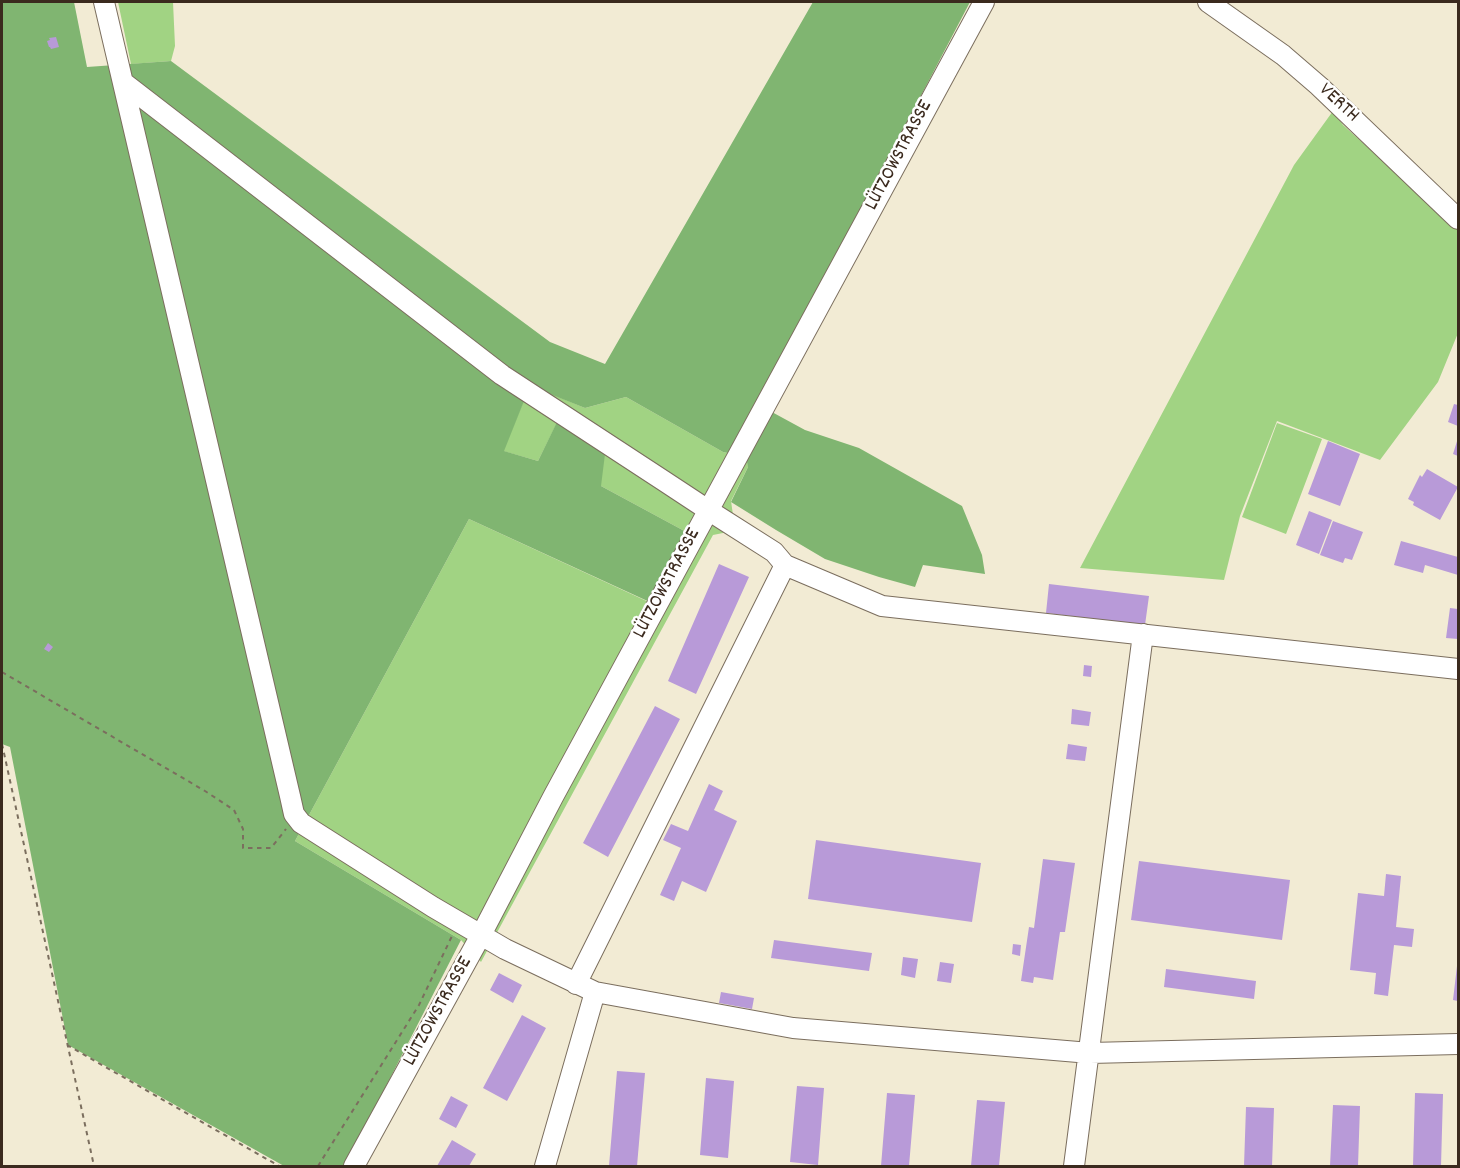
<!DOCTYPE html>
<meta charset="utf-8">
<style>
body{margin:0}
#map{position:relative;width:1460px;height:1168px;overflow:hidden;background:#f2ebd4;font-family:Dekko,sans-serif}
canvas{display:block}
.frame{position:absolute;inset:0;border:3px solid #3b2a1e;pointer-events:none}
</style>
<div id="map">
<canvas width="1460" height="1168"></canvas>
<div class="frame"></div>
</div>
<script>
const ctx = document.querySelector('canvas').getContext('2d');
ctx.lineJoin = 'round';
function paint(path, color) {
  ctx.fillStyle = color;
  ctx.fill(path, 'evenodd');
}
function stroke(path, color, width, dash) {
  ctx.strokeStyle = color;
  ctx.lineWidth = width;
  ctx.lineCap = dash ? 'butt' : 'round';
  ctx.setLineDash(dash || []);
  ctx.stroke(path);
}
function drawText(font, color, halo, rows, align = 'center') {
  ctx.font = font + ' Dekko,sans-serif';
  ctx.lineWidth = 5;
  ctx.setLineDash([]);
  ctx.textBaseline = 'middle';
  ctx.strokeStyle = halo;
  ctx.fillStyle = color;
  for (const [text, x, y, turn = 0] of rows) {
    ctx.save();
    ctx.translate(x, y);
    ctx.rotate((+turn || 0) * Math.PI / 180);
    ctx.textAlign = isNaN(turn) ? turn : align;
    if (halo) ctx.strokeText(text, 0, 0);
    ctx.fillText(text, 0, 0);
    ctx.restore();
  }
}
const green = new Path2D(`
 M118,2H173L175,46L171,61L131,64Z
 M1333,111L1343,125L1458,229V333L1438,382L1380,460L1277,421L1240,516L1224,580L1080,568L1294,165Z
 M530,385L585,408L626,397L723,452L747,457L748,467L731,501L733,515L723,533L713,535L481,962L461,940L295,841L469,519L653,604L690,534L601,486L557,423L538,461L503,451Z
 M1277,423L1322,439L1286,534L1242,517Z`);
const forest = new Path2D(`
 M2,2H74L87,67L171,61L550,342L605,364L813,2H970L759,405L805,430L859,448L962,506L982,555L985,574L923,565L915,587L879,577L825,559L776,530L731,502L748,467L746,457L723,452L626,397L585,408L530,386L504,451L538,461L557,422L605,454L601,486L690,534L654,604L469,519L295,841L461,940L345,1166H284L68,1045L10,747L2,744Z`);
const building = new Path2D(`
 M56,37L59,47L51,49L50,47H49L47,41L50,40L49,38Z
 M1454,404L1458,405V426L1448,422Z
 M1458,438V456L1453,454Z
 M1328,441L1360,454L1340,506L1308,494Z
 M1427,469L1458,487L1440,520L1413,505L1414,502L1408,499L1420,475L1422,477Z
 M1309,511L1332,520L1319,554L1296,545Z
 M1333,521L1363,532L1352,560L1345,558L1343,563L1320,555Z
 M1401,541L1458,557V575L1425,565L1423,573L1394,565Z
 M719,564L749,577L696,694L668,681Z
 M1049,584L1149,596L1145,625L1046,613Z
 M1450,608L1458,609V639L1446,638Z
 M48,643L53,647L49,652L44,649Z
 M1084,665L1092,666L1091,677L1083,676Z
 M655,706L680,719L608,857L583,843Z
 M1072,709L1091,712L1089,726L1071,724Z
 M1068,744L1087,747L1085,761L1066,759Z
 M709,784L723,791L714,810L737,821L706,892L682,881L674,901L660,895L681,848L663,840L671,824L688,831Z
 M816,840L981,863L972,922L808,899Z
 M1043,859L1075,863L1065,932H1060L1053,980L1034,977L1033,983L1021,981L1029,927L1034,928Z
 M1139,861L1290,880L1282,940L1131,920Z
 M1386,874L1401,876L1396,927L1414,929L1412,947L1394,945L1388,996L1374,994L1376,973L1350,970L1358,893L1384,896Z
 M774,940L872,953L869,971L771,958Z
 M1013,944L1021,945L1020,956L1012,954Z
 M903,957L918,959L915,978L901,975Z
 M940,962L954,964L951,983L937,981Z
 M1457,966H1458V1001L1453,1000Z
 M1166,969L1256,981L1254,999L1164,987Z
 M499,973L522,985L513,1003L490,990Z
 M721,992L754,998L752,1009L719,1003Z
 M522,1015L546,1028L507,1101L483,1088Z
 M617,1071L645,1073L637,1166H609Z
 M706,1078L734,1081L728,1158L700,1155Z
 M797,1086L824,1088L818,1165L790,1162Z
 M887,1093L915,1095L909,1166H881Z
 M1415,1093L1443,1094L1441,1166H1413Z
 M451,1096L468,1105L456,1128L439,1119Z
 M977,1100L1005,1102L999,1166H971Z
 M1333,1105L1360,1106L1358,1166H1330Z
 M1246,1107L1274,1108L1272,1166H1244Z
 M452,1140L476,1154L469,1166H437Z`);
const path = new Path2D(`
 M2,672L205,791L234,810L243,829V848H271L286,829
 M2,744L94,1166
 M67,1045L279,1166
 M318,1166L419,1005L452,936`);
const minor = new Path2D(`
 M104,2L290,796L294,814L301,823L433,907L505,949L595,992L793,1028L1090,1053L1458,1044
 M1208,2L1283,55L1319,86L1458,219
 M124,83L502,375L664,481L708,510L774,552L785,565L882,606L1458,669
 M576,984L785,565
 M354,1166L481,935L553,797L984,2
 M545,1166L595,992
 M1074,1166L1143,634`);
const streetNames = [
 ["VERTH",1338,104,43],
 ["LÜTZOWSTRASSE",900,156,-62],
 ["LÜTZOWSTRASSE",668,584,-62],
 ["LÜTZOWSTRASSE",439,1012,-61]
];
paint(green, '#a1d383');
paint(forest, '#80b571');
paint(building, '#b89ad8');
stroke(minor, '#7b6e5e', 22);
stroke(path, '#7b6e5e', 2, [4.5, 4.5]);
stroke(minor, '#fff', 20);
drawText('20px', '#3b2a1e', '#fff', streetNames);
</script>
